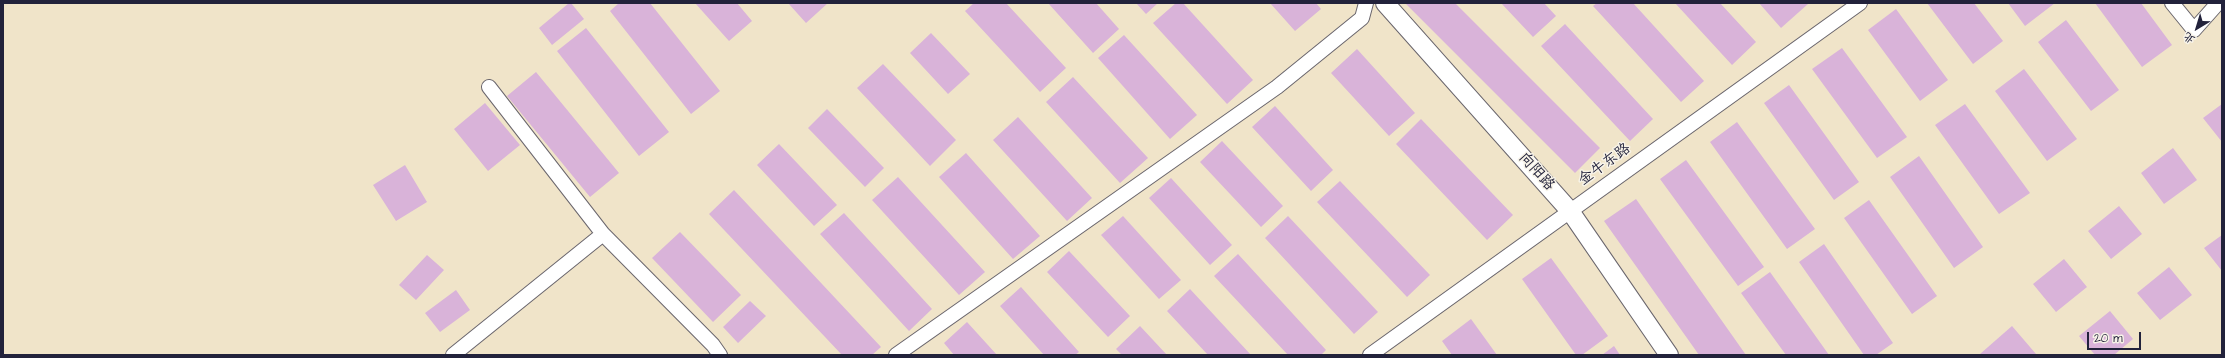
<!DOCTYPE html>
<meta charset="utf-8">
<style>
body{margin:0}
#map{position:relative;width:2225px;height:358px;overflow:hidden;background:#f0e4c9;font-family:"Architects Daughter","LXGW WenKai TC",sans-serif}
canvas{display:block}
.frame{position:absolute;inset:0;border:4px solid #22223b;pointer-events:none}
.north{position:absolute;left:2177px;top:8px;width:40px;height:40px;-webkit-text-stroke:3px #f7f3e8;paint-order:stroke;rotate:218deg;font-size:11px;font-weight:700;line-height:16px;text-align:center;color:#22223b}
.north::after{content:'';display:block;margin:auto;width:14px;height:18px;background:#22223b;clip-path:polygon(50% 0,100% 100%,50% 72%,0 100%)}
.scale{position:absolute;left:2087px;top:332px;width:54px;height:18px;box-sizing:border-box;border:2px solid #22223b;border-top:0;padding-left:5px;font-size:12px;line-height:14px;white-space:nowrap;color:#22223b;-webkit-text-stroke:3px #f7f3e8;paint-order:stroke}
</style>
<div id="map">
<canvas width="2225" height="358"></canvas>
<div class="frame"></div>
<div class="north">北</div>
<div class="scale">20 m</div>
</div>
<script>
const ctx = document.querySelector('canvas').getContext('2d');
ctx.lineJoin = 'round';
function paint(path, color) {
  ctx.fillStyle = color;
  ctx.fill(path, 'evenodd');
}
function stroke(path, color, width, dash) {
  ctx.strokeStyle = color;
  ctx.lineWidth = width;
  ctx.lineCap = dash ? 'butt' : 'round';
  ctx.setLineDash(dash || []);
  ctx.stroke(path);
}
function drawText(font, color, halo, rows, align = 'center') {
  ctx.font = font + ' "Architects Daughter","LXGW WenKai TC",sans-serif';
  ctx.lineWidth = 3;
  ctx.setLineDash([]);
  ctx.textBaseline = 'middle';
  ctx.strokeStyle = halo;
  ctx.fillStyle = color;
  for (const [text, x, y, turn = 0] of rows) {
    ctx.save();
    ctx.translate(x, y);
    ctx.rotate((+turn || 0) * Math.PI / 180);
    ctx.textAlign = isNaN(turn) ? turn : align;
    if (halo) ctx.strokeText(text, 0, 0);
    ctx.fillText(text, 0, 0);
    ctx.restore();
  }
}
const building = new Path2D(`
 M569,3H571L584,19L552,45L539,28Z
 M619,3H650L720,91L691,114L610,11Z
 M695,3H737L752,21L729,41Z
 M788,3H828L806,23Z
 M974,3H1006L1066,68L1040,92L965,11Z
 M1048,3H1096L1119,29L1093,53Z
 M1136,3H1158L1146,14Z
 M1176,3H1183L1253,80L1227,104L1153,23Z
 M1270,3H1316L1321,9L1295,31Z
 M1405,3H1455L1600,148L1575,173Z
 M1501,3H1544L1556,16L1533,37Z
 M1597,3H1633L1704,81L1681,102L1593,6Z
 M1675,3H1720L1756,42L1732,65Z
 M1759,3H1807L1808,4L1781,28Z
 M1927,3H1974L2003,41L1973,64Z
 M2008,3H2055L2025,26Z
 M2095,3H2141L2172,45L2142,67Z
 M1896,9L1948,80L1920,101L1868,30Z
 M2066,20L2119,90L2091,111L2038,42Z
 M1565,24L1653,119L1630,141L1541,46Z
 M586,28L669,132L639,156L557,51Z
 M931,33L970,74L948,94L910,53Z
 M1124,35L1197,115L1170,139L1098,58Z
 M1842,48L1907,137L1877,158L1812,69Z
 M1357,49L1415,113L1389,136L1331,73Z
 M883,64L956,140L930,166L857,88Z
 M2024,69L2077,139L2047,161L1995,91Z
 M536,72L619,173L590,197L507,96Z
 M1073,77L1148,158L1120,183L1046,102Z
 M1789,85L1859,182L1834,200L1764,103Z
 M485,103L520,145L488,171L454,129Z
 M1965,104L2030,193L1999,214L1935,125Z
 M2222,104V142L2203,118Z
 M1275,106L1333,170L1311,191L1252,127Z
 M827,109L884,168L865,187L808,128Z
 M1018,117L1092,198L1067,221L993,140Z
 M1421,119L1513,215L1487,240L1396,144Z
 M1737,122L1815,229L1787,249L1710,142Z
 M1222,141L1283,206L1261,227L1200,162Z
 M779,144L837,205L814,226L757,165Z
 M2173,148L2197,180L2164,204L2141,173Z
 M966,153L1040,236L1013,259L939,177Z
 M1919,156L1983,247L1954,268L1890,177Z
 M1686,160L1764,267L1738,286L1660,179Z
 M405,165L427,202L396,221L373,185Z
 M898,177L985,272L959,295L872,200Z
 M1171,178L1232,245L1210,265L1149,198Z
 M1340,181L1430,275L1407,297L1317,202Z
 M734,190L881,347L872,355H842L709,214Z
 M1636,199L1746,355H1699L1604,221Z
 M1869,200L1937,296L1912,314L1844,218Z
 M2119,206L2142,234L2111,259L2088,231Z
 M844,213L932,309L909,331L820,234Z
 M1123,216L1181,280L1159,299L1101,235Z
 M1288,216L1378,312L1354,334L1265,238Z
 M680,232L741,295L713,322L652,258Z
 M2222,235V271L2204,248Z
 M1824,244L1893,343L1876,355H1864L1799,262Z
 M1069,251L1130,316L1108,337L1047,272Z
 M1238,254L1326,350L1321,355H1288L1214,276Z
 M427,255L444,270L416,300L399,285Z
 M1551,258L1608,336L1582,355H1576L1522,279Z
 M2064,259L2087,287L2056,312L2033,284Z
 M2169,267L2192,295L2160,320L2137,293Z
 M1770,272L1829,355H1786L1741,293Z
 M1021,287L1079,352L1075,355H1044L1000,306Z
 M1190,289L1251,355H1208L1167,311Z
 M456,290L470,310L440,332L425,313Z
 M750,301L766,316L738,343L723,327Z
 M2110,311L2133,339L2114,355H2095L2079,336Z
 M1471,319L1497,355H1452L1442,341Z
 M967,322L997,355H954L944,343Z
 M1140,326L1167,355H1122L1116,349Z
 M2012,326L2036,354L1980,355V354Z
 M1614,346L1620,355H1602Z`);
const minor = new Path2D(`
 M2172,3L2194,30L2218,3
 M489,87L603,234L713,345L720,355
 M453,355L603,234
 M896,355L1277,87L1362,18L1366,3
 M1370,355L1860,3`);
const tertiary = new Path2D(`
 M1385,3L1570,211L1669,355`);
const streetNames = [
 ["金牛东路",1605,165,-36],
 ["向阳路",1536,172,48]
];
paint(building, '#d9b3d9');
stroke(minor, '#6a666d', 16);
stroke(tertiary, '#6a666d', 20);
stroke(minor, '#fff', 14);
stroke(tertiary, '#fff', 18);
drawText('15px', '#22223b', '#f7f3e8', streetNames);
</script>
